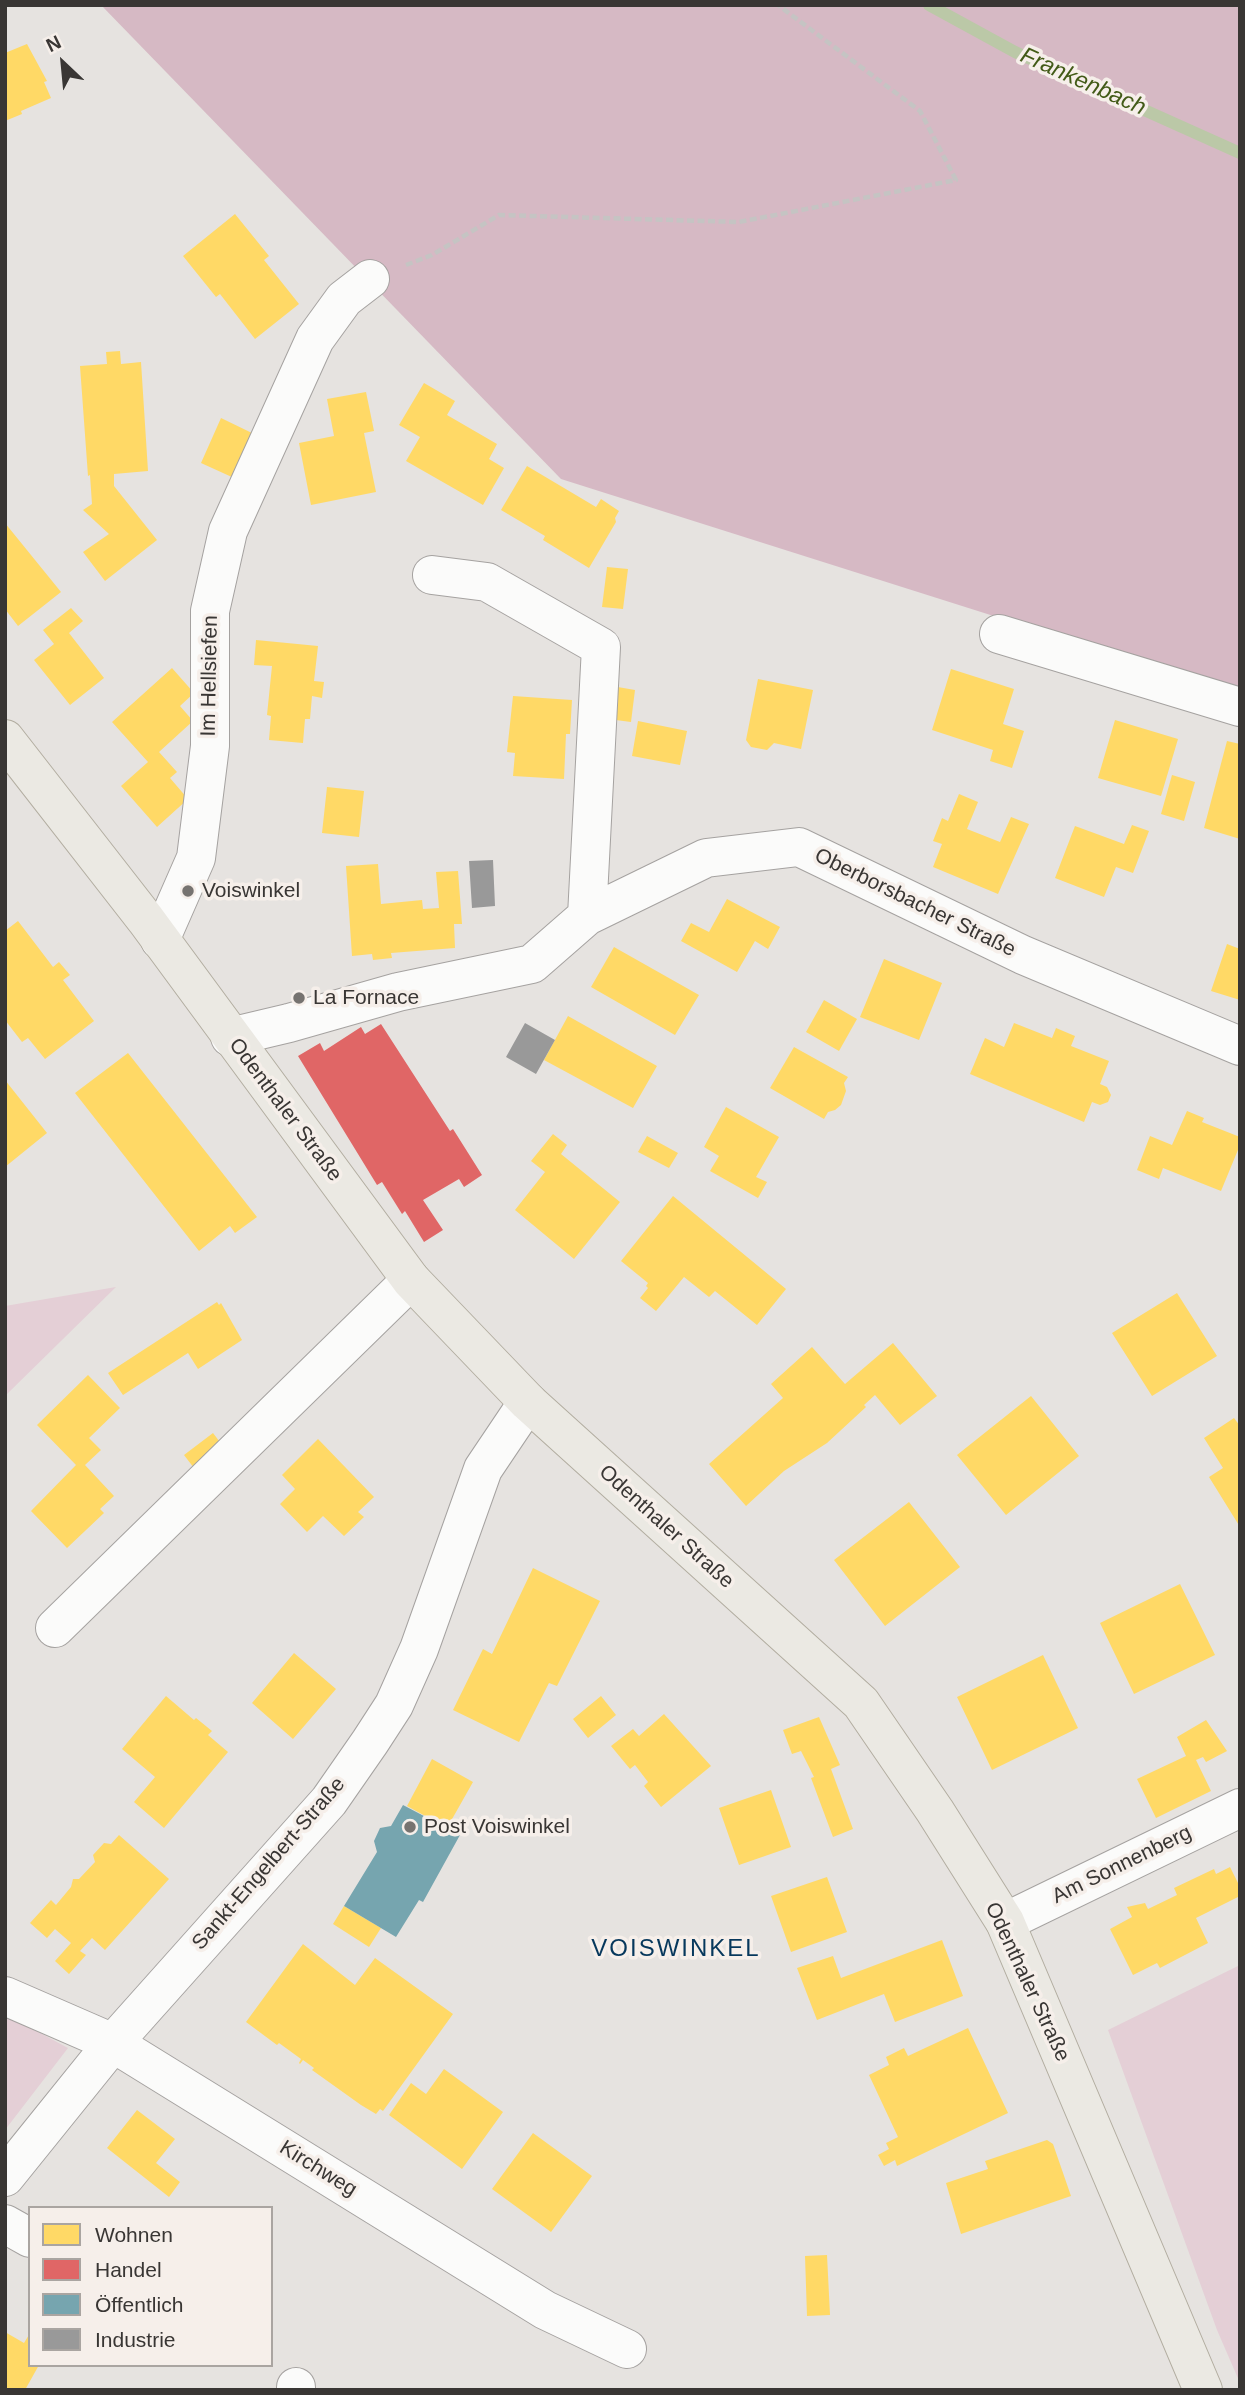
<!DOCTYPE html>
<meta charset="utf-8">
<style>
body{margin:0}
#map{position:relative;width:1245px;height:2395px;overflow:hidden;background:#e6e3e0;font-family:Helvetica,sans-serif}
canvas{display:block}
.frame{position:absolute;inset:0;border:7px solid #393634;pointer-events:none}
.legend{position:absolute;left:28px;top:2206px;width:245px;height:161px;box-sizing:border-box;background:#f6efea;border:2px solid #aaa5a1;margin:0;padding:9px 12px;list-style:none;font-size:21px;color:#393634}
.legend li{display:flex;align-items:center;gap:14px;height:35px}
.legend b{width:35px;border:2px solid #aaa5a1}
.north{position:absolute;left:28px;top:28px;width:70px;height:70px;-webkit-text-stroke:5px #f6efea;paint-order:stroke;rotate:334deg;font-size:19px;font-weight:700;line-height:28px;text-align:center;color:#393634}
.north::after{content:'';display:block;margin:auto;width:24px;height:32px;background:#393634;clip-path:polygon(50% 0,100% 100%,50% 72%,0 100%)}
</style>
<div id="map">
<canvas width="1245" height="2395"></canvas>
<div class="frame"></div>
<ul class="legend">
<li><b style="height:19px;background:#ffd966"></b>Wohnen</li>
<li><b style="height:19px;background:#e06666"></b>Handel</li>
<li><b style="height:19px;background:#76a5af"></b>Öffentlich</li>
<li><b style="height:19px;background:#999"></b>Industrie</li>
</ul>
<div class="north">N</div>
</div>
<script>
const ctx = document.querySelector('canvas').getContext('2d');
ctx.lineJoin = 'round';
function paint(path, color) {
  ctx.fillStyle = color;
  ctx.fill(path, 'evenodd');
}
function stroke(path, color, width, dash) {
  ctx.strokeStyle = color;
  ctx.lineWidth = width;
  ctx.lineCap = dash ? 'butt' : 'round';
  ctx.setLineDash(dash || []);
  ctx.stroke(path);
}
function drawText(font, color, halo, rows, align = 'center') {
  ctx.font = font + ' Helvetica,sans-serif';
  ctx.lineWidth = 7;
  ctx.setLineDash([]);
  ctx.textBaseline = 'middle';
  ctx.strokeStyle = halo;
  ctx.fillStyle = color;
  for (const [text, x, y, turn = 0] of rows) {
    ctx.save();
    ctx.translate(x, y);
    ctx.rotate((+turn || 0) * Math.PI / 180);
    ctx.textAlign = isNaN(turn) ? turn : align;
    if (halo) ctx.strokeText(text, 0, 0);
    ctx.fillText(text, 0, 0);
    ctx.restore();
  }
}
const green = new Path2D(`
 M116,1287L5,1396V1306Z
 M1240,1965V2383L1217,2330L1108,2030Z
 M5,2014L68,2048L5,2130Z`);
const forest = new Path2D(`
 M101,5H1240V694L561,479Z`);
const homes = new Path2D(`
 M27,44L47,81L44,82L51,98L21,111L22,114L5,121V53Z
 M235,214L269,256L264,260L299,304L255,339L220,294L216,297L183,256Z
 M120,351L121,364L141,362L148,471L114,474V486L157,540L105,581L83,552L109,534L83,510L92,504L90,475L88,476L80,366L107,364L106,352Z
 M424,383L455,401L447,415L497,444L489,459L504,468L483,505L406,461L420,437L399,425Z
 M366,392L374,431L364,433L376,492L311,505L299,443L334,436L327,399Z
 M221,418L254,434L234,478L201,463Z
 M527,466L596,507L601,499L619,511L615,518L616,522L589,568L543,540L545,536L501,510Z
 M5,523L61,592L18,626L5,609Z
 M607,567L628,569L623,609L602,607Z
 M71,608L83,621L69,633L104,678L70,705L34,660L54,644L43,630Z
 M256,640L318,646L314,681L324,682L322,698L312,696L310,719H305L303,743L269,740L271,716L267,715L272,666L254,665Z
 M172,668L194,693L180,706L193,721L159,752L177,772L170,778L188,799L157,827L121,786L148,762L112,722Z
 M951,669L1014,689L1003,724L1024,731L1012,768L990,761L993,750L932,730Z
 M758,679L813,690L801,749L774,743L767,750L751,747L746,740Z
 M612,686L635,690L631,722L608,719Z
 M513,696L572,700L570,734H566L564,779L513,776L515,753L507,752Z
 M1115,720L1178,739L1161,796L1098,778Z
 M638,721L687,731L680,765L632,756Z
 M1227,741L1240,744V839L1204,828Z
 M1172,775L1195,782L1184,821L1161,814Z
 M327,787L364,791L359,837L322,833Z
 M959,794L978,802L967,829L1000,842L1011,817L1029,824L998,894L933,867L942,844L933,841L942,818L948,821Z
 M1132,825L1149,831L1133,873L1116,867L1104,897L1055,878L1075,826L1124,844Z
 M378,864L381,904L422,900L423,909L439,908L436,872L458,871L462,924H454L455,948L391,953L392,958L373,960L372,954L352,956L346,866Z
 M727,899L780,927L768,949L755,941L737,972L681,941L691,923L709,932Z
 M18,921L53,967L59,962L70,975L63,980L94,1021L45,1059L28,1038L22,1042L5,1020V931Z
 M1227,944L1240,949V1000L1211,991Z
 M614,947L699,995L675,1035L591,987Z
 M884,959L942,983L919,1040L860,1017Z
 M824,1000L857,1019L839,1051L806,1032Z
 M568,1016L657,1066L633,1108L544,1060Z
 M1014,1023L1052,1038L1056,1028L1075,1036L1071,1046L1109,1061L1100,1084L1107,1087L1111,1095L1108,1102L1100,1105L1092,1102L1084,1122L970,1074L985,1038L1004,1047Z
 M794,1047L848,1077L844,1083L846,1091L841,1105L835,1110L828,1112L824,1119L770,1088Z
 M128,1053L257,1217L235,1233L230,1226L199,1251L75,1093Z
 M5,1080L47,1133L5,1167Z
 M726,1107L779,1137L756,1177L767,1182L758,1198L710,1171L719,1156L704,1147Z
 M1187,1111L1204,1118L1202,1122L1240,1137V1145L1221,1191L1163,1168L1159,1179L1137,1170L1150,1136L1172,1145Z
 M553,1134L567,1145L561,1154L620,1202L574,1259L515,1210L545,1172L531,1161Z
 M647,1136L678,1153L669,1168L638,1152Z
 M673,1196L786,1289L757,1325L715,1291L709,1297L684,1277L656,1311L640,1298L648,1288L646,1286L648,1283L621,1261Z
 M1177,1293L1217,1356L1152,1396L1112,1333Z
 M217,1302L219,1305L221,1303L242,1340L198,1369L188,1353L123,1395L108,1373Z
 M893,1343L937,1396L900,1425L875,1395L864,1405L866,1407L827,1443L784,1471L746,1506L709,1464L783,1398L771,1384L812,1347L845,1384Z
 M88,1375L120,1408L89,1438L101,1450L85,1465L114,1496L100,1509L104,1513L67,1548L31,1511L76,1465L37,1425Z
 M1031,1396L1079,1456L1006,1515L957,1455Z
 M1234,1418L1240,1426V1527L1209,1477L1223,1468L1204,1438Z
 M213,1433L226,1450L197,1472L184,1455Z
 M318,1439L374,1497L358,1512L364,1517L344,1536L323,1516L307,1532L280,1504L295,1489L282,1475Z
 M909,1502L960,1567L885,1626L834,1560Z
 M533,1568L600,1601L557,1686L549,1683L519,1742L453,1710L483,1649L492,1654Z
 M1180,1584L1215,1655L1134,1694L1100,1623Z
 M294,1653L336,1689L293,1739L252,1703Z
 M1043,1655L1078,1728L992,1770L957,1697Z
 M166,1696L194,1720L196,1718L212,1731L208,1735L228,1752L164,1828L134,1802L155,1777L122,1749Z
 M601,1696L616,1715L588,1738L573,1719Z
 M664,1714L711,1766L661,1807L644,1786L648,1782L635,1765L630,1769L611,1746L633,1729L639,1736Z
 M819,1717L840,1765L831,1769L853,1829L833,1837L811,1778L814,1777L801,1751L792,1754L783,1730Z
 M1206,1720L1227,1751L1206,1762L1203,1757L1196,1760L1211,1791L1156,1818L1137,1779L1186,1756L1177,1737Z
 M432,1759L473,1782L447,1828L407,1806Z
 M771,1790L791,1847L739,1865L719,1808Z
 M119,1835L169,1879L105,1950L92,1938L80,1951L86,1955L69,1974L55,1961L71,1943L55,1929L47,1938L30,1923L51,1900L56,1905L71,1887L73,1879H79L95,1862L93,1855L104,1843L111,1844Z
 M1230,1867L1240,1887V1896L1196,1918L1208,1943L1160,1968L1157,1963L1133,1975L1110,1929L1132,1917L1127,1907L1145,1903L1148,1909L1177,1895L1174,1888L1214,1869L1216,1874Z
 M827,1877L847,1932L791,1952L771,1896Z
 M344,1906L381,1928L369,1947L333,1924Z
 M942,1940L963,1996L895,2022L884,1994L817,2020L797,1968L833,1956L841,1978Z
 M303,1944L355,1985L375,1958L453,2014L383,2111L380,2109L376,2114L361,2105L312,2070L314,2068L303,2060L300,2064L299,2063L301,2059L279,2043L277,2045L246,2022Z
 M968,2028L1008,2113L897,2166L895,2160L884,2166L878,2155L889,2149L886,2143L898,2137L869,2075L889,2065L886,2057L904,2048L908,2056Z
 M444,2069L503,2112L462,2169L389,2115L411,2083L426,2094Z
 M137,2110L175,2139L156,2163L180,2182L169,2197L107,2148Z
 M533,2133L592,2176L551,2232L492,2189Z
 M1047,2140L1053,2144L1071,2196L961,2234L946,2183L988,2169L985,2161Z
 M827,2255L830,2315L807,2316L805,2256Z
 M5,2332L24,2343L30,2333V2365H39L25,2390H5Z`);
const shops = new Path2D(`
 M381,1024L450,1131L453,1129L482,1175L464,1187L459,1179L423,1200L443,1230L424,1242L405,1211L402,1214L382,1182L377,1185L298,1056L320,1043L324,1051L361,1027L365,1034Z`);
const public = new Path2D(`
 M403,1805L460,1835L423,1902L419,1900L396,1937L344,1906L377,1852L374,1841L380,1828L391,1826Z`);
const industry = new Path2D(`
 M493,860L495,906L472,908L469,861Z
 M525,1023L555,1040L536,1074L506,1057Z`);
const stream = new Path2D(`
 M929,5L1015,52L1240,153`);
const path = new Path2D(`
 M406,265L432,255L499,215L739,222L956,180L920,111L778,5`);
const minor = new Path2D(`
 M432,575L487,582L601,647L587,916
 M999,634L1240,707
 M160,940L196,858L210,746V611L228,531L315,339L344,299L370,279
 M230,1037L289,1023L398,992L532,964L587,916L706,858L799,847L1023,955L1240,1046
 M55,1628L411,1280
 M1005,1922L1240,1808
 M5,1996L113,2043L545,2310L627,2349
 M5,2177L113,2043L329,1801L370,1742L394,1705L419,1649L483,1469L528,1402
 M5,2224L30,2238
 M296,2390V2387`);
const major = new Path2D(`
 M5,739L146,920L411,1280L528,1402L861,1703L935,1811L1005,1922L1203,2390`);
const markers = [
 [188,891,7,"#767370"],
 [299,998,7,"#767370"],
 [410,1827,7,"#767370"]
];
const streetNames = [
 ["Im Hellsiefen",210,676,-89],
 ["Oberborsbacher Straße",915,903,26],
 ["Odenthaler Straße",285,1110,53],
 ["Odenthaler Straße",666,1527,42],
 ["Sankt-Engelbert-Straße",269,1864,-49],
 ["Am Sonnenberg",1122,1865,-26],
 ["Odenthaler Straße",1027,1982,65],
 ["Kirchweg",318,2169,32]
];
const poiNames = [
 ["Voiswinkel",202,891],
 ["La Fornace",313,998],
 ["Post Voiswinkel",424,1827]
];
const waterNames = [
 ["Frankenbach",1083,82,24]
];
const quarterNames = [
 ["VOISWINKEL",676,1949]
];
paint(green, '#e4cfd6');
paint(forest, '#d6b9c4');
paint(homes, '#ffd966');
paint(shops, '#e06666');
paint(public, '#76a5af');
paint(industry, '#999');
stroke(stream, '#bbc8a7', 12);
stroke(minor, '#a5a2a0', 40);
stroke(major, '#b2ada0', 40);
stroke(path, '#c5c4c3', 4.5, [7, 3.5]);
stroke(minor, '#fbfbfa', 38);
stroke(major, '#ebe9e3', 38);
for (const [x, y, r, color] of markers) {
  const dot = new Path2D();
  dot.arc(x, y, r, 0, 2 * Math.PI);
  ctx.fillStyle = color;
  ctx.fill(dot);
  stroke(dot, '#f6efea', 2.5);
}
drawText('21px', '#393634', '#f6efea', streetNames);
drawText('21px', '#393634', '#f6efea', poiNames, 'left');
drawText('italic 23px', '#435b18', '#f6efea', waterNames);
ctx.letterSpacing = '2px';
drawText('24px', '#07385c', '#f6efea', quarterNames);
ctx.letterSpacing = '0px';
</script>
